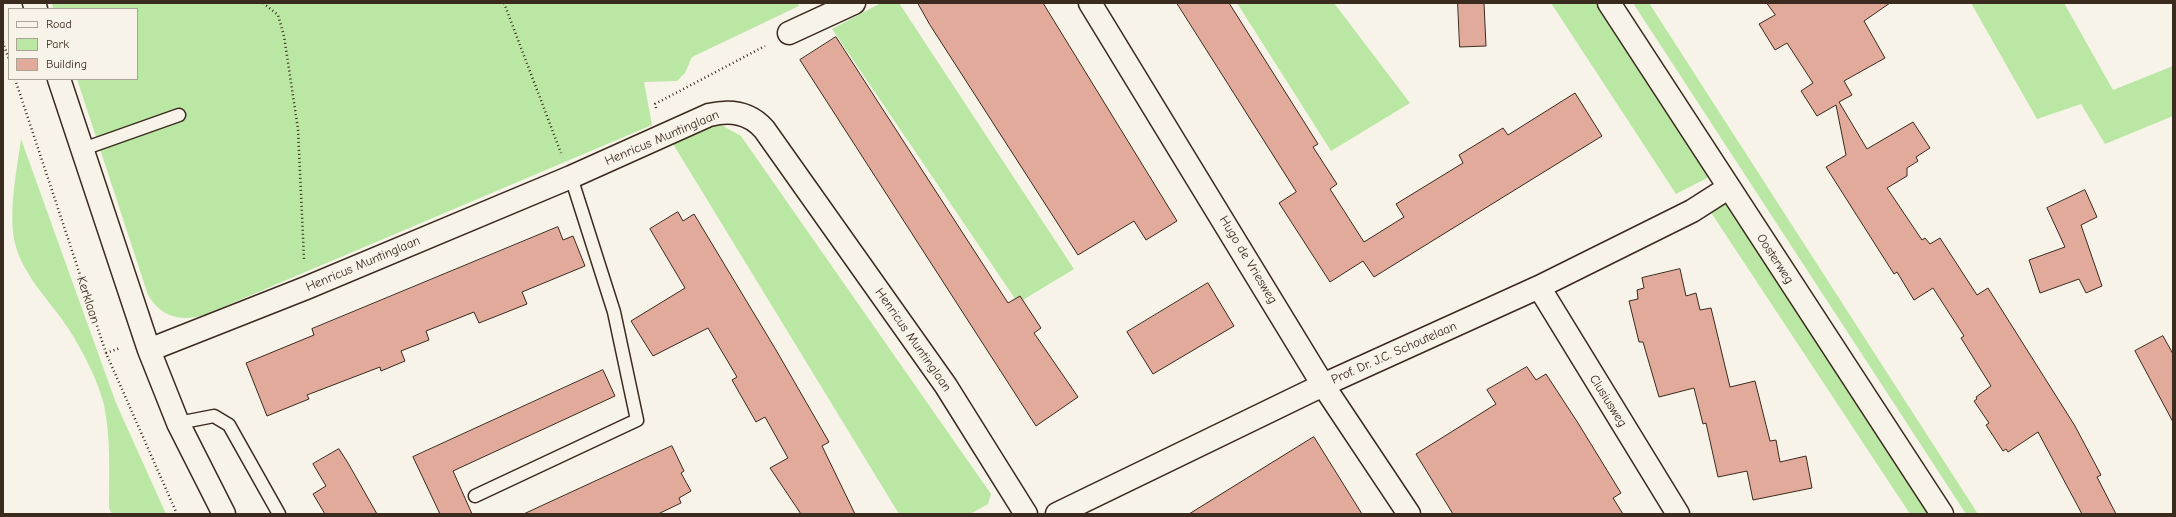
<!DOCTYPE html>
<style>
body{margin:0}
#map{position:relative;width:2176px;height:517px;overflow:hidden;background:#f7f3e8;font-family:"Comic Neue",sans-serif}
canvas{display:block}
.frame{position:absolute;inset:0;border:4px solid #3b2a1e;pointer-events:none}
.legend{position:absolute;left:8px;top:8px;width:130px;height:72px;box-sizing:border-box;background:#f7f3e8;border:1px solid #aca397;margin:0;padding:5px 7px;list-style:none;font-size:12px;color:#3b2a1e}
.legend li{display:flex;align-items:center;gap:8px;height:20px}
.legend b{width:20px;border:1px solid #aca397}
</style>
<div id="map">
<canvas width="2176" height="517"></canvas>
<div class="frame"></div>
<ul class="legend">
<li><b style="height:5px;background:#f7f3e8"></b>Road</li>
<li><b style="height:11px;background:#bbe7a5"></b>Park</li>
<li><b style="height:11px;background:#e2aa9b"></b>Building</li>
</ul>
</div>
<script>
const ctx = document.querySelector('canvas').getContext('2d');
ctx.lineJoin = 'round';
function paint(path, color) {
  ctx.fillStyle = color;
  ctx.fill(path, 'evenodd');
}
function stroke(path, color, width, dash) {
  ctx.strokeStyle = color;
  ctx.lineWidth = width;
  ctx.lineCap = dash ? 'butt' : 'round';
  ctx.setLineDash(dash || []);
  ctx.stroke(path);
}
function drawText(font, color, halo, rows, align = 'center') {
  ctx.font = font + ' "Comic Neue",sans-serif';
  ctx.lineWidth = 3;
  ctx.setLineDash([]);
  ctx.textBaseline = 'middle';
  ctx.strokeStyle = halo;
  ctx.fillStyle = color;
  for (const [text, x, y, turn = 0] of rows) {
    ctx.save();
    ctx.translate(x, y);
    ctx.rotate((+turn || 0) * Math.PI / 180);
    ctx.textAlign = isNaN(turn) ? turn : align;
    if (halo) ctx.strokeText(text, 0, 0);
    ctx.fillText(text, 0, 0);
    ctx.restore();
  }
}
const green = new Path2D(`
 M52,3H798L799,6L692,57L685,73L677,81L644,82L652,125L204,315C180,322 161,317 148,295L77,79H137V9H53Z
 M881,3H899L1074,269L1018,303L832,29Z
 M1237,3H1334L1410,103L1331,151Z
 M1551,3H1603L1711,176L1676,194Z
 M1633,3H1649L1978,514H1966Z
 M1971,3H2064L2113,90L2173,66V116L2105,144L2081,104L2037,119Z
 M721,125L741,136L991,494L988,504L970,514H899L670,139L698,127Z
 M21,139L116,403L166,514H112L109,508C109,473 111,439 104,405C99,382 81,348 68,328C51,302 25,278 16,247C7,216 17,170 21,139Z
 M1726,198L1933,514H1910L1710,211Z`);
const building = new Path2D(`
 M918,3H1043L1177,221L1146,240L1134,221L1078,255L930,25Z
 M1177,3H1229L1318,144L1313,147L1337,184L1330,189L1364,242L1404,217L1396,204L1463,163L1459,155L1503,128L1508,135L1575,93L1602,136L1374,277L1363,261L1330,282L1279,203L1296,192Z
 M1458,3H1484L1486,46L1460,47Z
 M1767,3H1890L1864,21L1885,58L1844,81L1852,95L1839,102L1867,149L1913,122L1930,148L1916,157L1918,161L1907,168V176L1887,188L1922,240L1925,238L1930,244L1940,238L1977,295L1988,288L2075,426L2101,475L2097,477L2116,514H2082L2038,432L2008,452L2006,449L2003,451L1986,425L1989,423L1974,401L1977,399L1976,397L1991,386L1961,338L1964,336L1933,288L1914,300L1897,272L1894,274L1826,167L1846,155L1836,105L1817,116L1801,91L1813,83L1787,43L1775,50L1759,24L1775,15Z
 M836,37L1008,303L1020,296L1041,328L1034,333L1078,397L1036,426L800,60Z
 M2085,190L2097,217L2081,225L2102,286L2086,293L2079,279L2040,293L2029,260L2065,247L2047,208Z
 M678,212L683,221L694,214L776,350L829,442L822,446L855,514H801L770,468L788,458L765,417L756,422L732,380L737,377L708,328L653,356L631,321L685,288L650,229Z
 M558,227L563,240L573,236L585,266L522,292L527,304L479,323L474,312L426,331L429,340L401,351L405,361L381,371L380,367L307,395L309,399L267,416L246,363L314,335L312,329Z
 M1680,269L1686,296L1696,293L1700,310L1711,308L1730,387L1755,381L1770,441L1776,440L1780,462L1806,456L1812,488L1753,500L1747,471L1718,477L1706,423L1703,424L1694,388L1659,397L1643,342H1639L1629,301L1638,299L1637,290L1644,288L1642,278Z
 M1208,283L1234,326L1153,374L1127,332Z
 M2163,336L2173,354V422L2135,351Z
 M1527,367L1536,380L1546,374L1578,423L1621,493L1613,498L1623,514H1453L1416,454L1496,404L1487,390Z
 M603,370L615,396L453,471L472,514H440L413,457Z
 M1314,437L1362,514H1189L1297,447Z
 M672,446L684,471L681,473L691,491L679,498L681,503L658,514H524Z
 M339,449L348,463L377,514H325L313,494L326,486L313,464Z`);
const path = new Path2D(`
 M263,3L278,15L284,36L298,129L304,259
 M504,3L561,153
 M3,42L9,60
 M15,79L106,353L177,514
 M656,108L655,104L765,46
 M106,353L120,348`);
const service = new Path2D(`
 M83,149L179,115
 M178,423L214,416L229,425L279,514
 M475,496L637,420L614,312L571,177`);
const minor = new Path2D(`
 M34,3L36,9
 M1090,3L1323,385L1409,514
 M1609,3L1942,514
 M789,33L854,3
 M59,79L149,350L178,423L224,514
 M1539,287L1678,514
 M149,350L306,288L571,177L709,115C730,110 749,112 764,129L946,386L1026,514
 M1057,514L1323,385L1539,287L1692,211L1728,188`);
const streetNames = [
 ["Henricus Muntinglaan",662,138,-23],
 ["Oosterweg",1775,259,57],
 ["Hugo de Vriesweg",1248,260,59],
 ["Henricus Muntinglaan",363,264,-23],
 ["Kerklaan",88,300,72],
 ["Henricus Muntinglaan",913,340,55],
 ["Prof. Dr. J.C. Schoutelaan",1394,353,-24],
 ["Clusiusweg",1608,401,58]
];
paint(green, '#bbe7a5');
paint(building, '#e2aa9b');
stroke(building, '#3b2a1e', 1);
stroke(service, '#3b2a1e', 15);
stroke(minor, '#3b2a1e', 25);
stroke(path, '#3b2a1e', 2.5, [1, 3]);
stroke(service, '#f7f3e8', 12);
stroke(minor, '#f7f3e8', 22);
drawText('13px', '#3b2a1e', '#f7f3e8', streetNames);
</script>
